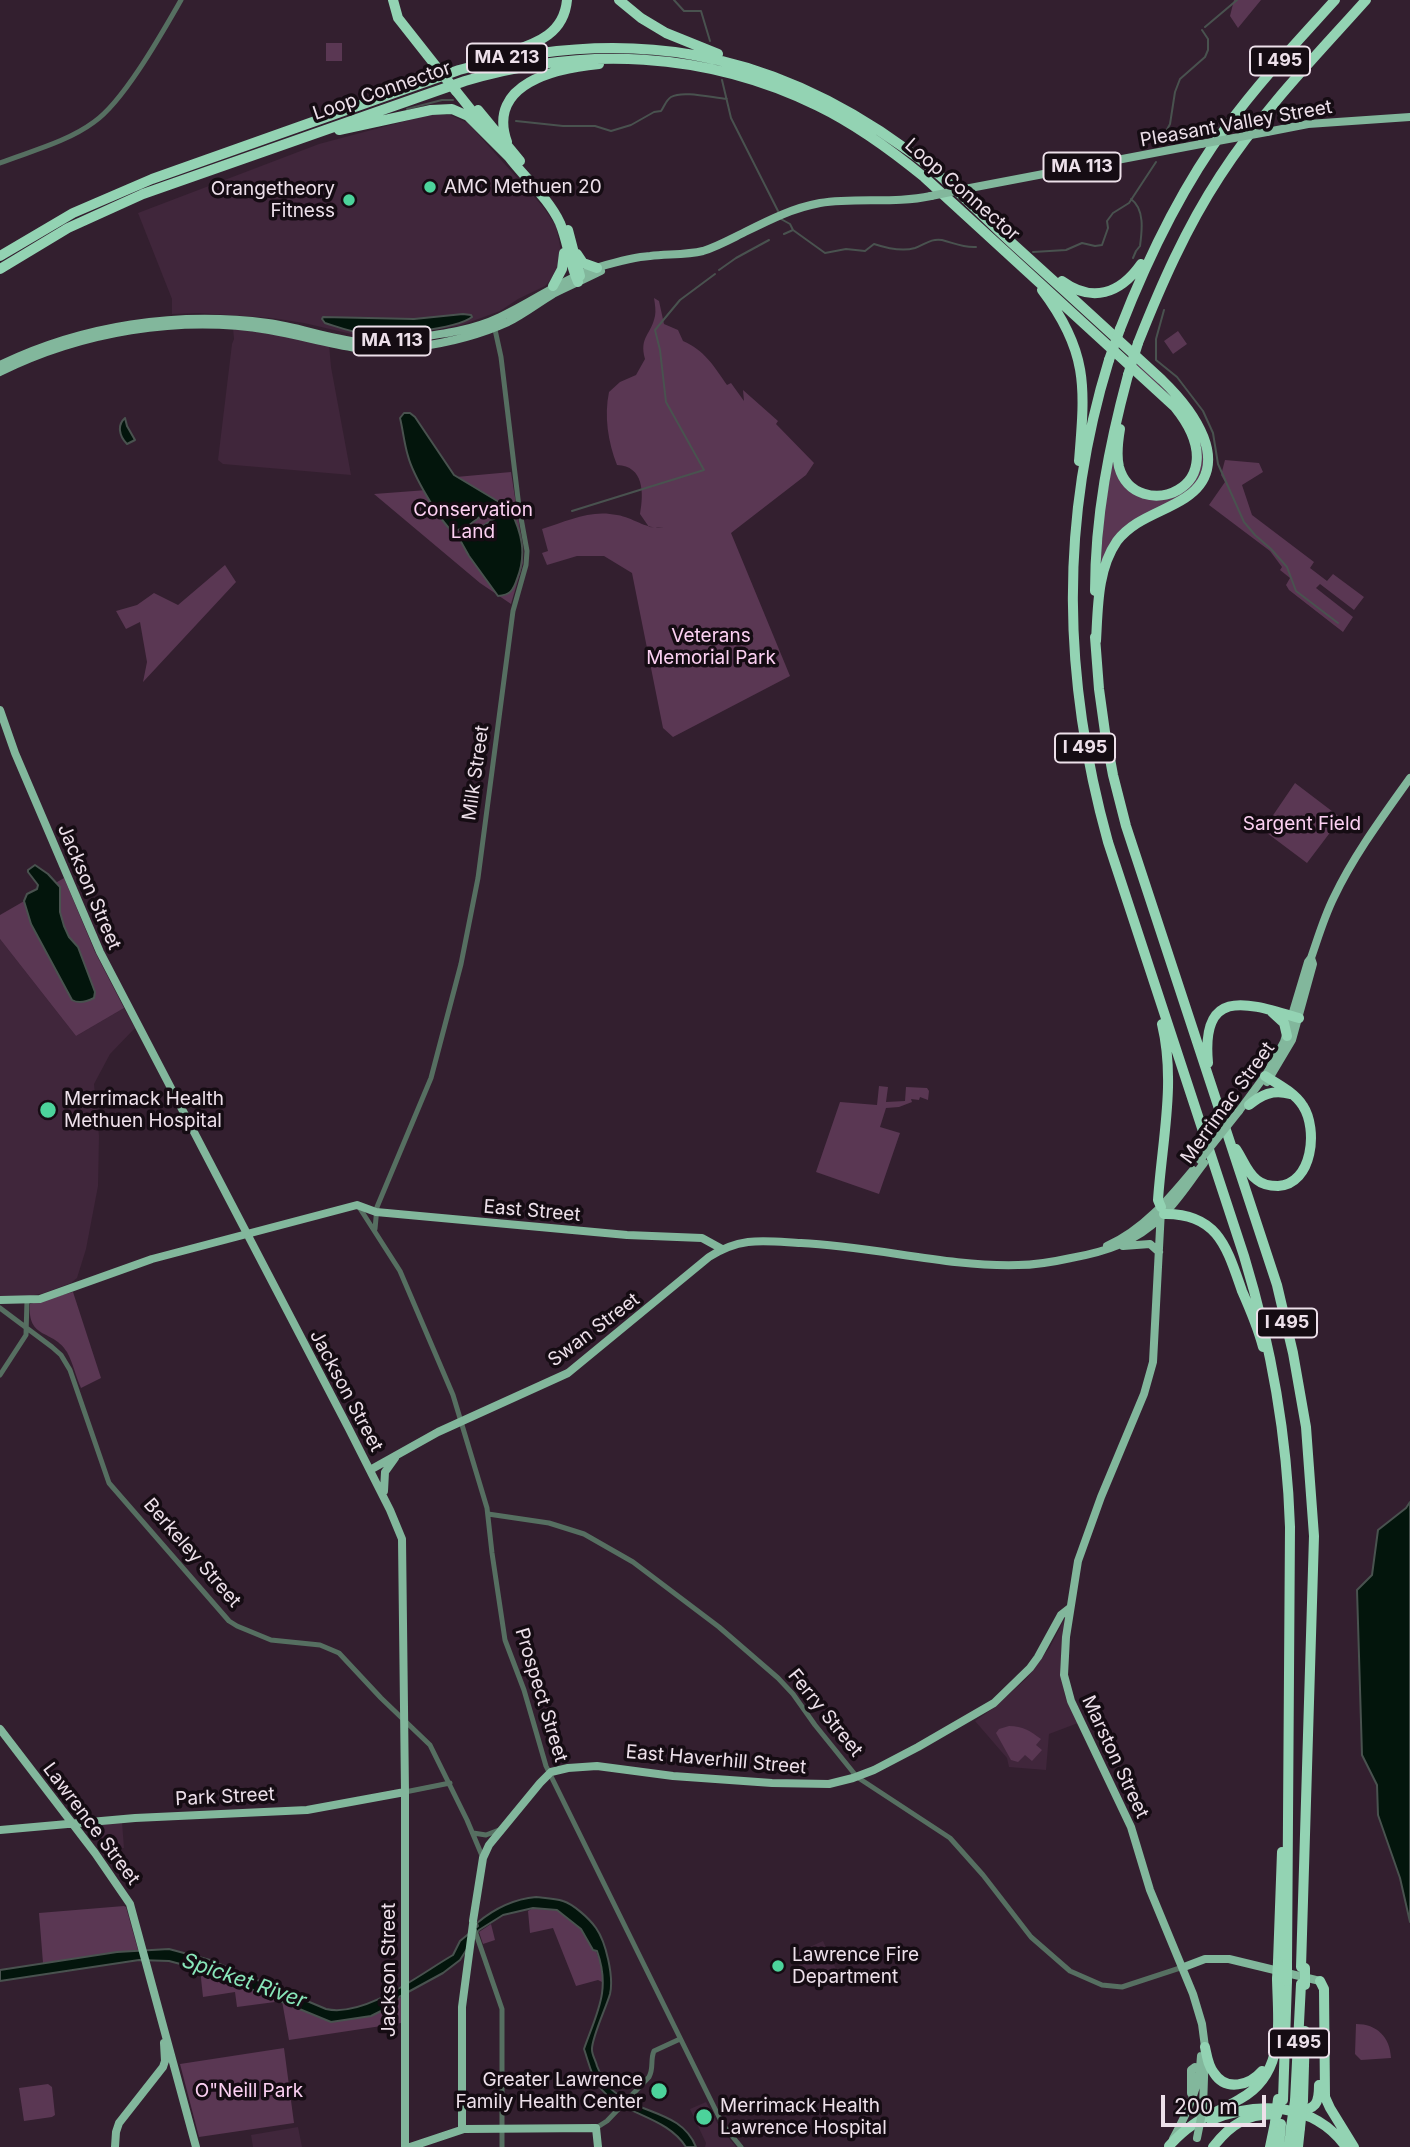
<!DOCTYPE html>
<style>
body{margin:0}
#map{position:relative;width:1410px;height:2147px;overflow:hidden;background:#331f2f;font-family:Inter,sans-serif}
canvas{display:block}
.scale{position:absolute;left:1161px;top:2095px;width:105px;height:32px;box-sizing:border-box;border:4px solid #ede0ea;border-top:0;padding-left:9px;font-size:21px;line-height:24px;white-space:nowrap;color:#ede0ea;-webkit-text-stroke:5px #150c13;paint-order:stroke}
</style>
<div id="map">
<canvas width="1410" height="2147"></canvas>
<div class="scale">200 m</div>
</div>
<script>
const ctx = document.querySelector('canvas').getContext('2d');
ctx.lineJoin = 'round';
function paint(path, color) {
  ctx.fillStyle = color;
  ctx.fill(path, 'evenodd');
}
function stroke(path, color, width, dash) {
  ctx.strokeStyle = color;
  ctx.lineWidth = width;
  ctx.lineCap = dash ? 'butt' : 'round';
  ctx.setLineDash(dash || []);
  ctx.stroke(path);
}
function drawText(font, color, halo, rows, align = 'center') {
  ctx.font = font + ' Inter,sans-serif';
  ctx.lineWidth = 7;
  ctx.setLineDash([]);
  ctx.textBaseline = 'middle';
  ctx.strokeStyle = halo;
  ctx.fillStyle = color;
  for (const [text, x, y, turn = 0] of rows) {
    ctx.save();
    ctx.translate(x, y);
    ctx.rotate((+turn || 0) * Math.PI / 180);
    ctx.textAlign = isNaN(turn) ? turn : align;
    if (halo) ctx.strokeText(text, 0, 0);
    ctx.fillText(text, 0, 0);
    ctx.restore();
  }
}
const built = new Path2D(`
 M428,115H450L468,123L544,208L556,226L561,251L556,274L545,286L518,299L500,311L459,326L403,334L356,335L304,323L272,318L199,313L172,314V299L138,213L319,144Z
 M233,328L329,344L331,367L351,475L223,464L218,460L232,344L234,339Z
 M0,939L76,1036L124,1008L135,1028L110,1054L94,1084L99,1136L98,1186L86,1249L77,1278L71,1283L44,1293L25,1297L0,1296Z
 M1065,1618L1060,1671L1065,1696L1078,1723L1049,1734L1046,1770L1009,1767L1007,1758L975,1721L995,1707L1027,1678L1050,1647Z
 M122,1822L124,1848L99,1850L97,1825Z
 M823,1941L837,1971L807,1983L794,1954Z
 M706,2102L719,2126L736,2147H705L706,2143L690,2109Z
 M298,2127L302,2147H253L251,2135Z`);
const green = new Path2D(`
 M1234,0H1261L1238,28L1230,16Z
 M326,43H342V61H326Z
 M654,298L659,301L664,324L678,330L683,341C704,350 714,366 727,385L731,383L744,401L743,390L778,421L776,424L814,463L806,475L731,533L790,676L673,737L663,728L632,573L604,556H577L547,565L542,553L548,551L542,529C567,521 591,509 617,515C635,518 644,529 664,528L649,527L640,514C644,493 644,466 617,465C608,442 604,416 609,392L620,382L636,375L645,359C639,337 651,335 655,316C656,311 655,304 654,298Z
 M1178,331L1187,344L1173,354L1164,341Z
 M1138,361L1197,425L1205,462L1196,483L1187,492L1132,523L1100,574L1104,513L1116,440L1124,482L1162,497L1195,473L1191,426L1136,367Z
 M1225,460L1259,463L1263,472L1242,485L1252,515L1314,562L1310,568L1327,581L1333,574L1364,597L1354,610L1320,584L1316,588L1353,617L1343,632L1289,590L1286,585L1290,578L1280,570L1282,567L1270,551L1209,505L1225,482L1221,475Z
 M448,468L456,477L511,472L523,549V563L511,604L480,583L374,494L427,490Z
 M225,565L236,582L143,682L147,662L140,622L126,629L116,611L137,605L154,593L178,605Z
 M1295,783L1341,818L1307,863L1263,830Z
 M64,878L95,952L124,1008L76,1036L0,939V915Z
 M879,1086L888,1087L886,1102L905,1101L906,1087L927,1088L929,1091L928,1100L920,1097L919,1100L911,1099L912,1102L899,1107L886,1108L880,1127L900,1133L879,1194L816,1172L840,1102L877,1105Z
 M73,1292L101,1378L81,1388C76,1377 73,1363 67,1352C53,1329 27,1340 30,1304Z
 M1009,1726C1023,1726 1030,1731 1041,1739L1036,1745L1042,1750L1032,1761L1025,1755L1018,1762L1011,1760L996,1733L999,1729Z
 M124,1906L126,1907L138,1950L43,1963L39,1913Z
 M533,1908L557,1910L581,1929L593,1950L596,1951L603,1969L602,1982L598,1980L576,1986L553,1928L530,1933L528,1911Z
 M491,1924L495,1940L483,1944L479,1932Z
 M200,1969L274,1998L275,2002L237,2007L235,1992L203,1997Z
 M401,1997V2023L289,2040L282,2001L331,2022L371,2016L387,2008L393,2001Z
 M1356,2024C1377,2024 1390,2037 1391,2058L1361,2060L1355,2054Z
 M284,2048L294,2123L199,2137L180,2064Z
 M48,2084L52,2087L55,2115L52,2117L24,2121L19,2088Z`);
const water = new Path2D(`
 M463,314L471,315L472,317C455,330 385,336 363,333C350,332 338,327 325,323L322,319L323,317L414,319Z
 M404,413H410L415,417L454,475L499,502L468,526L453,532C439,520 413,475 408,456C404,443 403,430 400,418Z
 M125,418L127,426L135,440L127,444C119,436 117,425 125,418Z
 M510,509C522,533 527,554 517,579C513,591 510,595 498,596L469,556L460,540Z
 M35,865L48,874L60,887V912L64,926L69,937L78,947L95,992L94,998C86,1002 79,1004 72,1000L31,924L24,901L27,894L37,889L38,885L28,872V870Z
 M1410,1502V1922L1400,1878L1378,1815L1377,1785L1362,1755L1357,1590L1372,1575L1378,1530L1406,1508Z
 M536,1897C545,1898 555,1898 563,1901C573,1904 589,1918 596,1928C606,1942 614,1977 610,1994C606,2008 591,2039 592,2050C592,2055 596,2061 597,2066C616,2120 678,2101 696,2147H686C665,2114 620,2116 598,2085C591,2075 588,2060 584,2049C597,2012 611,1990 597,1951L593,1950L581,1929L557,1910L533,1908L503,1915L479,1930L460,1960L443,1973L399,1997L387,2008L371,2016L331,2022L207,1971L169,1961L139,1960L0,1981V1970L117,1952L169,1949L210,1960L326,2009C365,2018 420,1974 453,1955L460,1941L478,1926L477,1923C495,1908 513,1899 536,1897Z`);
const stream = new Path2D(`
 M674,0L684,11H701L710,41
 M1205,27L1237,0
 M722,80L731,118L778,211
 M407,109L442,100H453
 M516,121L563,126H595L611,131L631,125L654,112L661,111C664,107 666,100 671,97C683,90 713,98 727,99
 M1163,137L1170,124L1175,92L1180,79L1205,57L1208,50V39L1202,30
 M1131,199C1145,209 1142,231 1140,246L1136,251L1133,258
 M781,219L790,224L793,230
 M784,234L793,230L825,253L846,249L865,251L874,244C886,248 902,252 915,248C924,245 931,238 942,240C954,243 963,248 976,247
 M1033,252L1066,250L1082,243L1095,246L1102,245L1108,228L1107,221L1113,213L1129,203L1156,162
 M719,270L736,258L769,240
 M1164,310L1156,339V360L1177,377L1203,411L1213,433L1218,464L1244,522L1255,535L1271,549L1287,567L1296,591L1338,623
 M572,511L704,470L666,402L660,350L655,330L680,300L715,274`);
const minor = new Path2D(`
 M0,163C31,151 67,142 94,122C124,101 162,33 181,0
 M359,1207L400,1271L453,1395L487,1508L492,1553L505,1640L524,1690L546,1766L723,2125L741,2147
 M375,1229L377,1207L431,1078L461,964L478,878L513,611L526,565L527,551L519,507L501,357L494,325
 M0,1308L52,1347L61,1355L70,1370L109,1483L229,1621L237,1626L271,1640L320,1645L339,1653L381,1698L430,1745L467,1820L483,1858
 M0,1375L26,1335L27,1300
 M488,1514L549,1523L584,1534L633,1562L719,1627L778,1678L793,1694L815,1725L857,1777L950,1838L983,1875L1031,1937L1070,1971L1102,1985L1122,1987L1183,1967
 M405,1792L450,1783
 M473,1833L486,1835L499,1830
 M475,1931L502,2009V2147
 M596,2128L607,2121L649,2077C654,2068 650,2060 654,2051L680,2039`);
const major = new Path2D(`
 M1267,132L1308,124L1410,117
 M970,188L1201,144
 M0,365C83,325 177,311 268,323C299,327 329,339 361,342C379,344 396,341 413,338C443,334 473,330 500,317C535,301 562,279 599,267C616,262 633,257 650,256C668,254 686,255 703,251C716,247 729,240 741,234C767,221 792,208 820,203C857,197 894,204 931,196
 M0,372C81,332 179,315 269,330C299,335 328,344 357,348C376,351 397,349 416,347C447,343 479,335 508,322C524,314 538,303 553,294C569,286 585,279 601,271
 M0,710L15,753L100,952L349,1429L390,1510L402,1539L405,1792V2147
 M1267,1082L1292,1040L1313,964L1311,958
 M1239,1111L1267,1073L1284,1042L1308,962L1311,958C1318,938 1324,917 1334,897C1354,855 1383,816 1410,778
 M1161,1210L1153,1362L1144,1394L1101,1497L1078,1561L1066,1637L1064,1675L1071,1701L1131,1827L1150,1890L1193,1994L1202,2024L1205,2047L1203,2108
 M1107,1246C1143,1230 1168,1200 1193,1170
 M1123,1246L1150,1244L1159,1252
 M0,1300L40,1299L152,1259L357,1205L376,1212L627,1235L702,1238L722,1249
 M370,1470L438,1432L568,1373L709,1257C741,1236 765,1241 801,1243C874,1246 946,1267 1018,1265C1036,1265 1053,1262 1071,1258C1105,1252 1136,1242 1161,1217C1178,1201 1190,1181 1204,1163
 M384,1491L385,1472L395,1458
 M0,1729L95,1853L130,1904L196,2147
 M0,1830L135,1818L307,1810L405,1792
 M473,1921L483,1858L489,1845L540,1783L551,1772L568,1768L597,1766L673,1776L772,1783L829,1784L853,1778L874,1770L918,1747L994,1703L1030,1668L1038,1657L1061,1615L1070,1608
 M1184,1967L1205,1959H1229L1320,1981
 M1191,2093V2070L1195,2067L1202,2070
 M462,2129V2007L473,1924
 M1173,2139C1187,2113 1200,2086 1201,2056
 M115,2147L116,2132L119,2123L163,2067L165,2061L164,2043
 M410,2147L464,2129L596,2128L598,2147`);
const highway = new Path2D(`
 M393,0L398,18L439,70
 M619,0L641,18L666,33L718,54
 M510,52C538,43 564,33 567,0
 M456,91L480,121
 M478,110L520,161
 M339,130L431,110L452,109L468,116L512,160
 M507,142C486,83 557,68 599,64
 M509,157C525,178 549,199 560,223C568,242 569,262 578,282
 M568,230L580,276
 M577,254L583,263L597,268
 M0,256L73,213L152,179L459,70C624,25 767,48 906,149C945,176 978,212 1013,244C1063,289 1112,334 1162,380C1191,408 1236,465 1185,498C1162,513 1135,518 1117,541C1097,570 1098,608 1096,641
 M0,269L68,228L143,194L465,81C583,46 706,51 818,106C857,125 891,150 924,177L1175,407C1242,490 1135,525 1119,467C1116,455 1118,441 1120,429
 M1062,281C1092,303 1120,294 1141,264
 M553,286L562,269L564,253
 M1042,290C1089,352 1085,388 1079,461
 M1120,329C1148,257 1181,188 1227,126C1260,81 1298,41 1335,0
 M1138,343C1161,285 1186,228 1220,176C1262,111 1315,57 1366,0
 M1109,360C1059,522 1063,680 1108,842L1244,1256C1271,1345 1287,1434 1290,1527L1287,1964
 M1095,591C1095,517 1109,446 1128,375
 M1095,637L1099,689L1105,732L1113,775L1126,826L1277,1285L1293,1353L1306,1427L1314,1536L1301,1967
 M1272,1012L1284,1023L1287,1036
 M1208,1063C1201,986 1247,1003 1299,1018
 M1249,1105C1261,1095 1273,1089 1290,1094
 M1236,1149C1243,1159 1247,1173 1257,1180C1263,1185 1270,1186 1278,1186C1313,1184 1318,1129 1303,1106C1295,1093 1278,1084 1265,1076
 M1161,1207L1158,1200C1162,1141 1176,1082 1162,1024
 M1164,1214C1218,1213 1227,1248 1242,1291C1250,1309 1258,1328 1263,1347
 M1278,1962L1282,1852
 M1320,1981L1324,1989L1325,2097L1330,2108L1354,2147
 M1205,2047C1207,2056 1208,2066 1214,2073C1226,2092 1250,2085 1262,2071
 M1283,2100L1287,1981
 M1303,2100L1305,2031
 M1295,2101L1301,1984
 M1297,2111C1316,2109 1319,2104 1319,2085
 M1211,2120C1258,2101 1314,2102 1346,2147
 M1169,2146C1194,2118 1210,2117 1240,2099C1286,2074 1278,2023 1277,1979
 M1213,2147C1230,2125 1249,2112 1277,2115
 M1270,2147L1275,2123
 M1279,2147L1281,2124
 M1289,2147L1291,2127
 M1298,2147L1300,2128`);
const majorBridge = new Path2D(`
 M1201,144L1267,132
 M931,196L970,188
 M1200,1160L1239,1111
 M1197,2138L1203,2108`);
const highwayBridge = new Path2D(`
 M439,70L456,91
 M1109,360L1120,329
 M1128,375L1138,343
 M1305,1968V1985
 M1277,1979L1278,1962
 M1287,1981V1964
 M1275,2123L1278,2099
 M1291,2127L1295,2101
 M1300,2128L1303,2100`);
const markers = [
 [430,187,7,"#4cd39b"],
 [349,200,7,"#4cd39b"],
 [48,1110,9,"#4cd39b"],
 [778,1966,7,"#4cd39b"],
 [659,2091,9,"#4cd39b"],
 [704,2117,9,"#4cd39b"]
];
const shields = [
 [507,58,80],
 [1280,61,60],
 [1082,167,77],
 [392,341,77],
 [1085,748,60],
 [1287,1323,60],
 [1299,2043,60]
];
const shieldNames = [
 ["MA 213",507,58],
 ["I 495",1280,61],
 ["MA 113",1082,167],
 ["MA 113",392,341],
 ["I 495",1085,748],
 ["I 495",1287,1323],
 ["I 495",1299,2043]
];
const streetNames = [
 ["Loop Connector",382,91,-19],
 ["Pleasant Valley Street",1236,124,-10],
 ["Loop Connector",962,190,41],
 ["Milk Street",476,773,-82],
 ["Jackson Street",89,887,67],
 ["Merrimac Street",1228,1103,-54],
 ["East Street",532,1211,5],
 ["Swan Street",594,1330,-37],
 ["Jackson Street",346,1391,62],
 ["Berkeley Street",192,1553,49],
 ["Prospect Street",541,1695,73],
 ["Ferry Street",825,1713,51],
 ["Marston Street",1115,1757,65],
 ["East Haverhill Street",716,1760,5],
 ["Park Street",225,1797,-3],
 ["Lawrence Street",91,1824,53],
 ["Jackson Street",389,1970,-90]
];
const poiNames = [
 ["AMC Methuen 20",444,187],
 ["Orangetheory",335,189,"right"],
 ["Fitness",335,211,"right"],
 ["Merrimack Health",64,1099],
 ["Methuen Hospital",64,1121],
 ["Lawrence Fire",792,1955],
 ["Department",792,1977],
 ["Greater Lawrence",643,2080,"right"],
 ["Family Health Center",643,2102,"right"],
 ["Merrimack Health",720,2106],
 ["Lawrence Hospital",720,2128]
];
const parkNames = [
 ["Conservation",473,510],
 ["Land",473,532],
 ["Veterans",711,636],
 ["Memorial Park",711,658],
 ["Sargent Field",1302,824],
 ["O\"Neill Park",249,2091]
];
const waterNames = [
 ["Spicket River",244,1981,19]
];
paint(built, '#40263b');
paint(green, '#5a3753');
paint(water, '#03150c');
stroke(water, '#49524f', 2);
stroke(stream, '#49524f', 2);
stroke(minor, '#566f61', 5);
stroke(major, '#82b79c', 8);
stroke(highway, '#93d3b3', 10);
stroke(majorBridge, '#82b79c', 8);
stroke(highwayBridge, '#93d3b3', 10);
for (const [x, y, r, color] of markers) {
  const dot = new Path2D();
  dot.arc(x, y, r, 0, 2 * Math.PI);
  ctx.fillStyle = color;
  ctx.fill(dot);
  stroke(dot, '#150c13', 2.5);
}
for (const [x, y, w] of shields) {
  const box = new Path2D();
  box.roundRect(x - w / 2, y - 14.5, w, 29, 5);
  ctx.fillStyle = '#150c13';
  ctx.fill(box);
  stroke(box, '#ede0ea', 2);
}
drawText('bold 18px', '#ede0ea', null, shieldNames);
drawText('19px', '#ede0ea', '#150c13', streetNames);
drawText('19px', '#ede0ea', '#150c13', poiNames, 'left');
drawText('19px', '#fcd0f2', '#150c13', parkNames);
drawText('italic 21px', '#89e7ba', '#150c13', waterNames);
</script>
